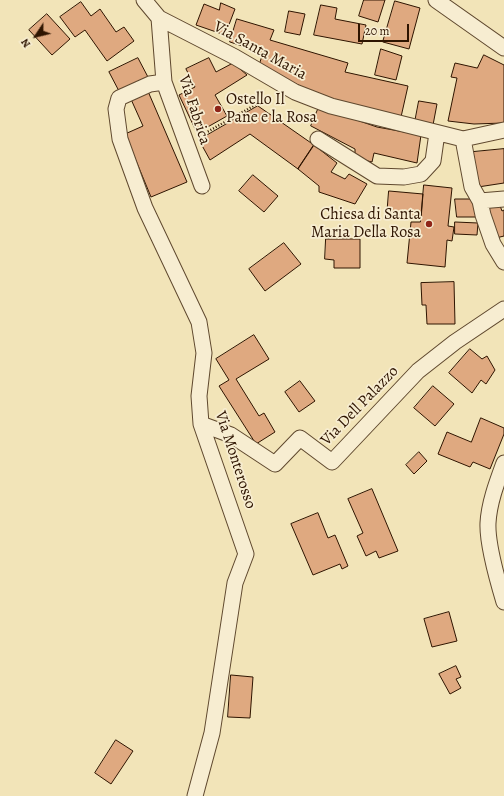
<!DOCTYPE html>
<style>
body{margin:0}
#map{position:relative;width:504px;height:796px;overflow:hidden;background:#f2e4b8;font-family:Alegreya,serif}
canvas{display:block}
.north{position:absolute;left:16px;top:16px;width:40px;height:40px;-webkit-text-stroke:3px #f7edd1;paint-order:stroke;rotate:235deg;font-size:11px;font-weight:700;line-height:16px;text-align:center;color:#2e1400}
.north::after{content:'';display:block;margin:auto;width:14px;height:18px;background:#2e1400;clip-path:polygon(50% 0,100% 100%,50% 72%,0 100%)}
.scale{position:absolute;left:358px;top:24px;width:51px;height:18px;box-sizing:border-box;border:2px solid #2e1400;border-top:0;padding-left:5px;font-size:12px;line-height:14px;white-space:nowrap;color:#2e1400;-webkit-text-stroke:3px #f7edd1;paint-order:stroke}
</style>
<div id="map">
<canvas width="504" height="796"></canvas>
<div class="north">N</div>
<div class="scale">20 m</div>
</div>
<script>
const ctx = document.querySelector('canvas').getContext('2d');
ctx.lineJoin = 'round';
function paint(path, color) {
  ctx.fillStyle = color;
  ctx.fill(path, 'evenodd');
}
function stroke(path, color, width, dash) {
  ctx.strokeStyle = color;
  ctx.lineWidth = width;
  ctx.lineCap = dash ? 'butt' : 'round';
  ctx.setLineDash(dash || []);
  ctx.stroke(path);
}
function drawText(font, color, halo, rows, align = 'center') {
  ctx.font = font + ' Alegreya,serif';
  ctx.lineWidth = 3.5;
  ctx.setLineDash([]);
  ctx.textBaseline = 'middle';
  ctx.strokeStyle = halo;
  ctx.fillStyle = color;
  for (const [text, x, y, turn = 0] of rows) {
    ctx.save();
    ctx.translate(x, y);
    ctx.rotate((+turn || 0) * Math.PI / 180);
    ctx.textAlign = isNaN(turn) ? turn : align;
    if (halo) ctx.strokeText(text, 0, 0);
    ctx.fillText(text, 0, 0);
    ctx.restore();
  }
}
const building = new Path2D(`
 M364,0H385L378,22L359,16Z
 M395,1L420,8L409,49L383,42Z
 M81,2L91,16L100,9L116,32L124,27L134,41L107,61L85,30L75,37L60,17Z
 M221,3L235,9L225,35L196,25L204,4L219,10Z
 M321,5L337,8L335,19L366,25L362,44L314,35Z
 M289,11L305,14L300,35L285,32Z
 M47,14L70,39L52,55L29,30Z
 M237,19L274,30L270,40L348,63L345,72L408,86L401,117L338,101L302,87L259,65L263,53L230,42Z
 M381,49L402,56L396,80L375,75Z
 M484,55L504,65V123L474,124L448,121L457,78L451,77L455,63L477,68Z
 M138,58L149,79L120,93L109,72Z
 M209,58L216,72L233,63L247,75L215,95L227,116L197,133L179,95L195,87L186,69Z
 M147,89L187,182L151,197L125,134L143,126L130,97Z
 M419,101L437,104L433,125L415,122Z
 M258,106L314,145L298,169L250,134L210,160L199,140Z
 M319,107L377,127L421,135L417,163L374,153L372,162L355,158V149L311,126Z
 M314,145L337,163L331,172L345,179L349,174L367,184L355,204L319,192V186L298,169Z
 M504,149V183L478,187L473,152Z
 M253,175L278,196L264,212L239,191Z
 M424,185L452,188L448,226L454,227L452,241L447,240L445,267L407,263L411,222H420Z
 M389,191L423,194L421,219L387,216Z
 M455,199H474L479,217H457Z
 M499,203L502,211L504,210V236L496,238L483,210Z
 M455,222L478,223L477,235L455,234Z
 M326,239H360V268H334V260L325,259Z
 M284,243L301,264L265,291L249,269Z
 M454,282L455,324H427L426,305H422L421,283Z
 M254,335L269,359L236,379L259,416L264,413L275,432L256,444L219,386L229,380L216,359Z
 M470,349L482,359L487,356L495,370L486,384L481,380L472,393L449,373Z
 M300,381L315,401L299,412L285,392Z
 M433,386L454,404L435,426L414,408Z
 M481,418L504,428V434L490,469L473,462L470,467L438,454L447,432L471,442Z
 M419,452L427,461L414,474L406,465Z
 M372,489L398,551L379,558L376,551L366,556L357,536L363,533L348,499Z
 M318,513L328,538L335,535L348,566L342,569L340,564L313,575L291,524Z
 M449,612L457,641L432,647L424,619Z
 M456,666L461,677L456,679L461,688L450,694L439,674Z
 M231,675L253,677L250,718L228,717Z
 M116,740L133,751L111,784L95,773Z`);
const path = new Path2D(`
 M200,136L271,96`);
const street = new Path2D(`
 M144,0L159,18L164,82L202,186
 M436,0L504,48
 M159,18L235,57L295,92L331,106L463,139
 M164,82L150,84L119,98L116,109L120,139L145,208L199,322L204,353L199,396L201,424L246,554L235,583L212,733L195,796
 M504,130L463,139L472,187L480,201L483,215L493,244L504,262
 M318,139L377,176L404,177L421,174L433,161L437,133
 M480,201L504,199
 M201,424L231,435L275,464L300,438L332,462L418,371L455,342L504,309
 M504,463C497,482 489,503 488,523C487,543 498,582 504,602`);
const markers = [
 [218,109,4,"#8f2418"],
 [429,224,4,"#8f2418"]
];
const streetNames = [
 ["Via Santa Maria",260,51,29],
 ["Via Fabrica",194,110,72],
 ["Via Dell Palazzo",360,406,-46],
 ["Via Monterosso",235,460,72]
];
const poiNames = [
 ["Ostello Il",226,100],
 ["Pane e la Rosa",226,118],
 ["Chiesa di Santa",421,215,"right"],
 ["Maria Della Rosa",421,233,"right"]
];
paint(building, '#dfa980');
stroke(building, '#2e1400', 1);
stroke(street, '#5f482e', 17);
stroke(path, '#2e1400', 2.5, [1, 2]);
stroke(street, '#f7edd1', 15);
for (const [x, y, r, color] of markers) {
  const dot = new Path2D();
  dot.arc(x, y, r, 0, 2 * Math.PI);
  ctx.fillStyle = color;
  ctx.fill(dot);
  stroke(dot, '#f7edd1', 1.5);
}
drawText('16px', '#2e1400', '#f7edd1', streetNames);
drawText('16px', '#2e1400', '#f7edd1', poiNames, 'left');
</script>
